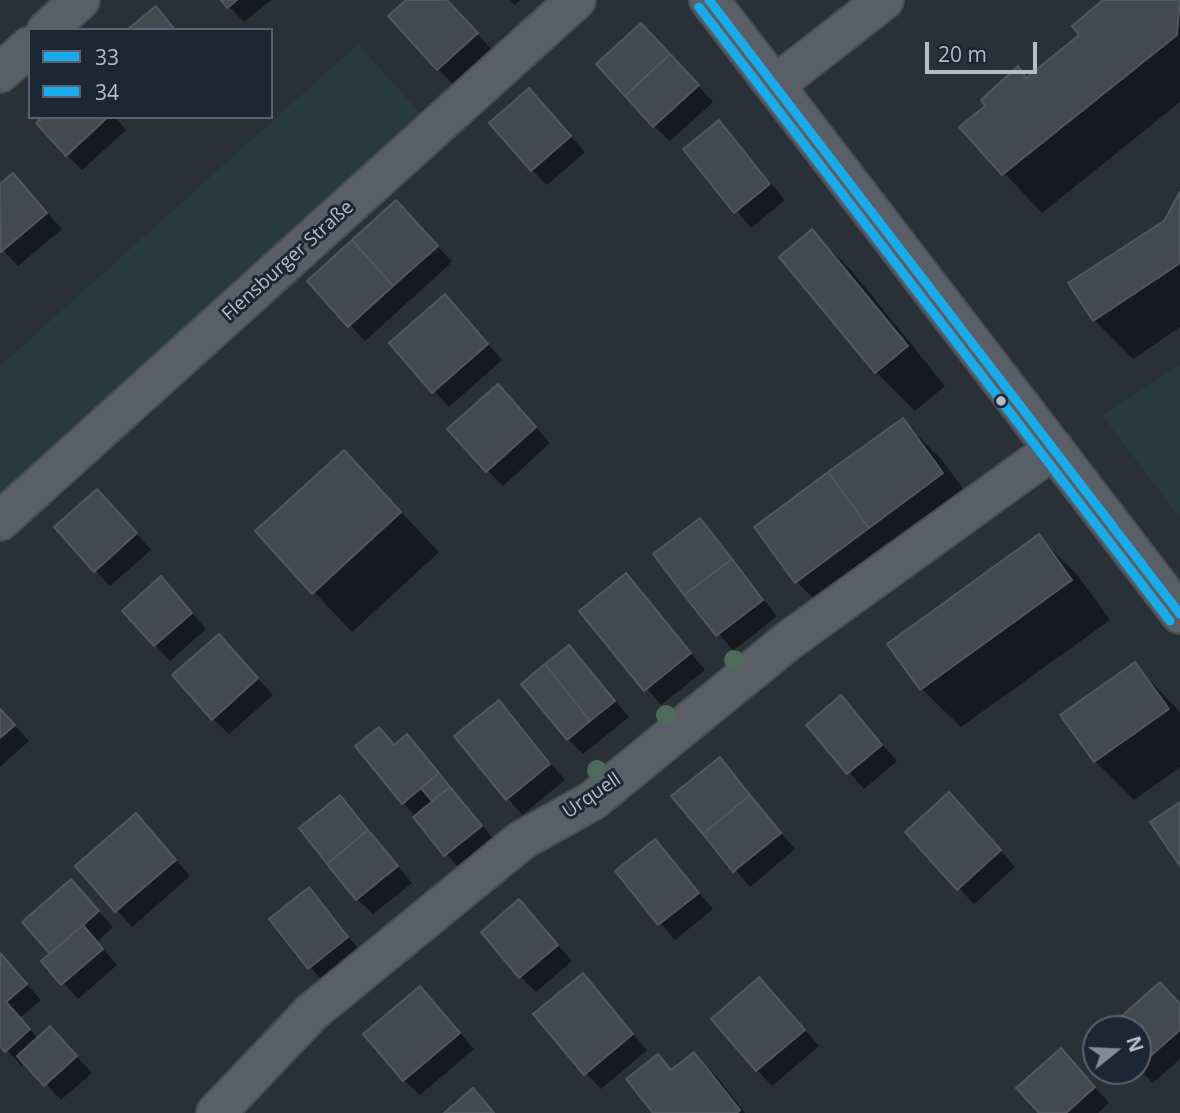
<!DOCTYPE html>
<meta charset="utf-8">
<style>
body{margin:0}
#map{position:relative;width:1180px;height:1113px;overflow:hidden;background:#2a3038;font-family:"Open Sans",sans-serif}
canvas{display:block}
.legend{position:absolute;left:28px;top:28px;width:245px;height:91px;box-sizing:border-box;background:#1d2633;border:2px solid #59626f;margin:0;padding:9px 12px;list-style:none;font-size:21px;color:#b4bcc9}
.legend li{display:flex;align-items:center;gap:14px;height:35px}
.legend b{width:35px;border:2px solid #59626f}
.north{position:absolute;left:1082px;top:1015px;width:70px;height:70px;box-sizing:border-box;background:#1d2633;border:2px solid #59626f;border-radius:50%;rotate:72deg;font-size:19px;font-weight:700;line-height:28px;text-align:center;color:#b4bcc9}
.north::after{content:'';display:block;margin:auto;width:24px;height:32px;background:#848b96;clip-path:polygon(50% 0,100% 100%,50% 72%,0 100%)}
.scale{position:absolute;left:925px;top:42px;width:112px;height:32px;box-sizing:border-box;border:4px solid #b4bcc9;border-top:0;padding-left:9px;font-size:21px;line-height:24px;white-space:nowrap;color:#b4bcc9;-webkit-text-stroke:5px #1d2633;paint-order:stroke}
</style>
<div id="map">
<canvas width="1180" height="1113"></canvas>
<ul class="legend">
<li><b style="height:9px;background:#1aabeb"></b>33</li>
<li><b style="height:9px;background:#1aabeb"></b>34</li>
</ul>
<div class="north">N</div>
<div class="scale">20 m</div>
</div>
<script>
const ctx = document.querySelector('canvas').getContext('2d');
ctx.lineJoin = 'round';
function paint(path, color) {
  ctx.fillStyle = color;
  ctx.fill(path, 'evenodd');
}
function stroke(path, color, width, dash) {
  ctx.strokeStyle = color;
  ctx.lineWidth = width;
  ctx.lineCap = dash ? 'butt' : 'round';
  ctx.setLineDash(dash || []);
  ctx.stroke(path);
}
function drawText(font, color, halo, rows, align = 'center') {
  ctx.font = font + ' "Open Sans",sans-serif';
  ctx.lineWidth = 6;
  ctx.setLineDash([]);
  ctx.textBaseline = 'middle';
  ctx.strokeStyle = halo;
  ctx.fillStyle = color;
  for (const [text, x, y, turn = 0] of rows) {
    ctx.save();
    ctx.translate(x, y);
    ctx.rotate((+turn || 0) * Math.PI / 180);
    ctx.textAlign = isNaN(turn) ? turn : align;
    if (halo) ctx.strokeText(text, 0, 0);
    ctx.fillText(text, 0, 0);
    ctx.restore();
  }
}
const green = new Path2D(`
 M358,44L422,115L0,494V366Z
 M1180,365V518L1102,415Z`);
const shadow = new Path2D(`
 M223,0H271L244,22Z
 M409,0H447L492,50L453,84L438,69Z
 M510,0H520L515,5Z
 M1106,0H1180V102L1042,213L961,127L987,107L1018,69L1028,79L1082,35Z
 M657,41L713,102L670,141L654,126Z
 M544,106L585,152L547,185L532,170Z
 M46,117H115L126,130L82,170L67,155Z
 M719,122L785,200L751,228L686,149Z
 M13,175L62,229L18,266L0,247V186Z
 M1180,196V327L1133,359L1094,320L1070,283L1166,222Z
 M412,218L452,262L365,341L309,281Z
 M812,232L851,270L945,386L915,411L876,372Z
 M460,312L502,360L449,407L391,344Z
 M513,402L550,443L503,486L487,470Z
 M902,420L941,459L981,513L835,620L797,582Z
 M344,452L439,552L352,632L257,531Z
 M112,506L151,550L110,586L95,570Z
 M700,520L777,616L733,651L655,555Z
 M1039,537L1078,576L1110,620L961,727L922,689Z
 M626,575L705,670L661,705L582,611Z
 M176,594L206,629L170,661L124,611Z
 M569,647L629,717L583,754L568,739Z
 M234,652L273,695L229,734L213,719Z
 M1135,665L1180,712V767L1134,800L1095,761L1063,716Z
 M841,698L897,761L864,789L808,725Z
 M499,702L565,780L522,815L456,736Z
 M0,709L29,741L0,767Z
 M379,729L396,746L407,736L496,842L461,871L403,802Z
 M720,760L795,849L750,887L674,797Z
 M340,797L412,883L373,914L357,899Z
 M965,810L1015,867L974,904L907,832Z
 M151,831L190,876L132,927L77,866Z
 M655,841L713,909L675,940L618,872Z
 M71,881L113,927L97,942L117,965L78,999L44,961L52,954Z
 M309,890L362,953L325,983L310,967Z
 M519,901L572,961L536,992L520,976Z
 M0,955L41,1000L20,1018L38,1039L65,1044L92,1073L61,1100L26,1062L22,1066L0,1043Z
 M582,976L647,1050L601,1089L586,1073Z
 M759,979L819,1046L772,1086L757,1070Z
 M420,988L474,1049L420,1095L404,1080Z
 M1180,1005V1059L1153,1083L1138,1068V1029H1110Z
 M694,1055L717,1077L745,1113H655L658,1056L673,1071Z
 M1076,1066L1109,1103L1098,1113H1041Z`);
const building = new Path2D(`
 M221,0H237L227,8Z
 M406,0H447L478,33L437,70L388,16Z
 M1103,0H1180L1177,35L1002,175L959,127L985,106L981,100L1018,66L1026,78L1079,35L1072,26Z
 M156,6L175,30H127Z
 M641,23L670,54L625,96L596,64Z
 M670,54L699,85L653,127L625,96Z
 M529,88L571,136L531,171L489,123Z
 M43,117H108L66,156L36,123Z
 M719,120L770,184L734,213L683,149Z
 M13,173L47,213L1,252L0,184Z
 M1180,192V263L1093,321L1068,283L1164,221Z
 M396,200L438,246L393,286L352,240Z
 M812,229L908,346L875,373L779,257Z
 M352,240L393,286L348,327L307,281Z
 M445,294L488,344L432,393L389,343Z
 M498,384L536,427L486,472L447,429Z
 M903,418L943,473L869,528L828,472Z
 M344,450L401,512L312,594L255,531Z
 M828,472L869,528L795,583L754,527Z
 M97,489L137,533L94,572L54,527Z
 M700,518L732,559L684,595L653,554Z
 M1039,534L1072,580L920,690L887,644Z
 M732,559L763,600L716,636L684,595Z
 M626,573L691,653L644,691L579,611Z
 M161,576L192,613L154,646L122,611Z
 M219,634L258,678L212,720L172,675Z
 M569,645L615,701L590,721L545,664Z
 M1135,662L1169,709L1094,762L1060,715Z
 M545,664L590,721L567,740L521,684Z
 M841,695L882,745L847,774L806,725Z
 M499,700L550,764L506,800L454,736Z
 M0,709L15,725L0,738Z
 M379,727L394,745L407,734L439,773L402,804L355,746Z
 M720,757L750,795L703,834L671,796Z
 M439,773L450,787L432,801L421,788Z
 M450,787L482,826L444,856L413,817Z
 M949,792L1001,850L957,890L905,832Z
 M340,795L368,830L327,864L299,828Z
 M750,795L781,833L733,872L703,834Z
 M1180,802V866L1150,822Z
 M136,813L176,860L115,912L75,866Z
 M368,830L398,866L356,900L327,864Z
 M655,839L699,893L658,925L615,871Z
 M71,879L99,911L50,954L22,922Z
 M309,887L348,937L308,969L269,919Z
 M519,899L558,945L519,978L481,932Z
 M83,925L103,949L61,985L41,961Z
 M0,953L27,984L6,1002L30,1029L5,1052L0,1046Z
 M583,973L633,1034L584,1075L533,1014Z
 M759,977L805,1030L756,1071L711,1019Z
 M1160,982L1180,1004V1030L1138,1067V1029H1107Z
 M420,986L460,1033L403,1081L363,1034Z
 M50,1026L77,1056L44,1086L17,1056Z
 M1061,1048L1095,1087L1066,1113H1039L1016,1088Z
 M694,1052L740,1110L737,1113H653L626,1079L658,1054L671,1070Z
 M473,1088L494,1113H444Z`);
const minor = new Path2D(`
 M709,0L1180,614
 M47,30L80,0
 M0,73L30,46
 M775,85L884,0
 M0,521L576,0
 M216,1113L312,1012L522,840L592,801L788,641L1054,449`);
const bus1 = new Path2D(`
 M709,0L1180,614`);
const bus2 = new Path2D(`
 M699,7L1170,621`);
const trees = [
 [734,660],
 [666,715],
 [597,770]
];
const markers = [
 [1001,401,6,"#b4bcc9"]
];
const streetNames = [
 ["Flensburger Straße",288,261,-42],
 ["Urquell",592,796,-34]
];
paint(green, '#273a3e');
paint(shadow, '#0007');
paint(building, '#444950');
stroke(building, '#52575f', 2);
stroke(minor, '#484c53', 42);
stroke(minor, '#5a5e66', 38);
stroke(bus1, '#1aabeb', 9);
stroke(bus2, '#1aabeb', 9);
ctx.fillStyle = '#4e6a5a';
for (const [x, y] of trees) {
  ctx.beginPath();
  ctx.arc(x, y, 10, 0, 2 * Math.PI);
  ctx.fill();
}
for (const [x, y, r, color] of markers) {
  const dot = new Path2D();
  dot.arc(x, y, r, 0, 2 * Math.PI);
  ctx.fillStyle = color;
  ctx.fill(dot);
  stroke(dot, '#1d2633', 2.5);
}
drawText('19px', '#b4bcc9', '#1d2633', streetNames);
</script>
